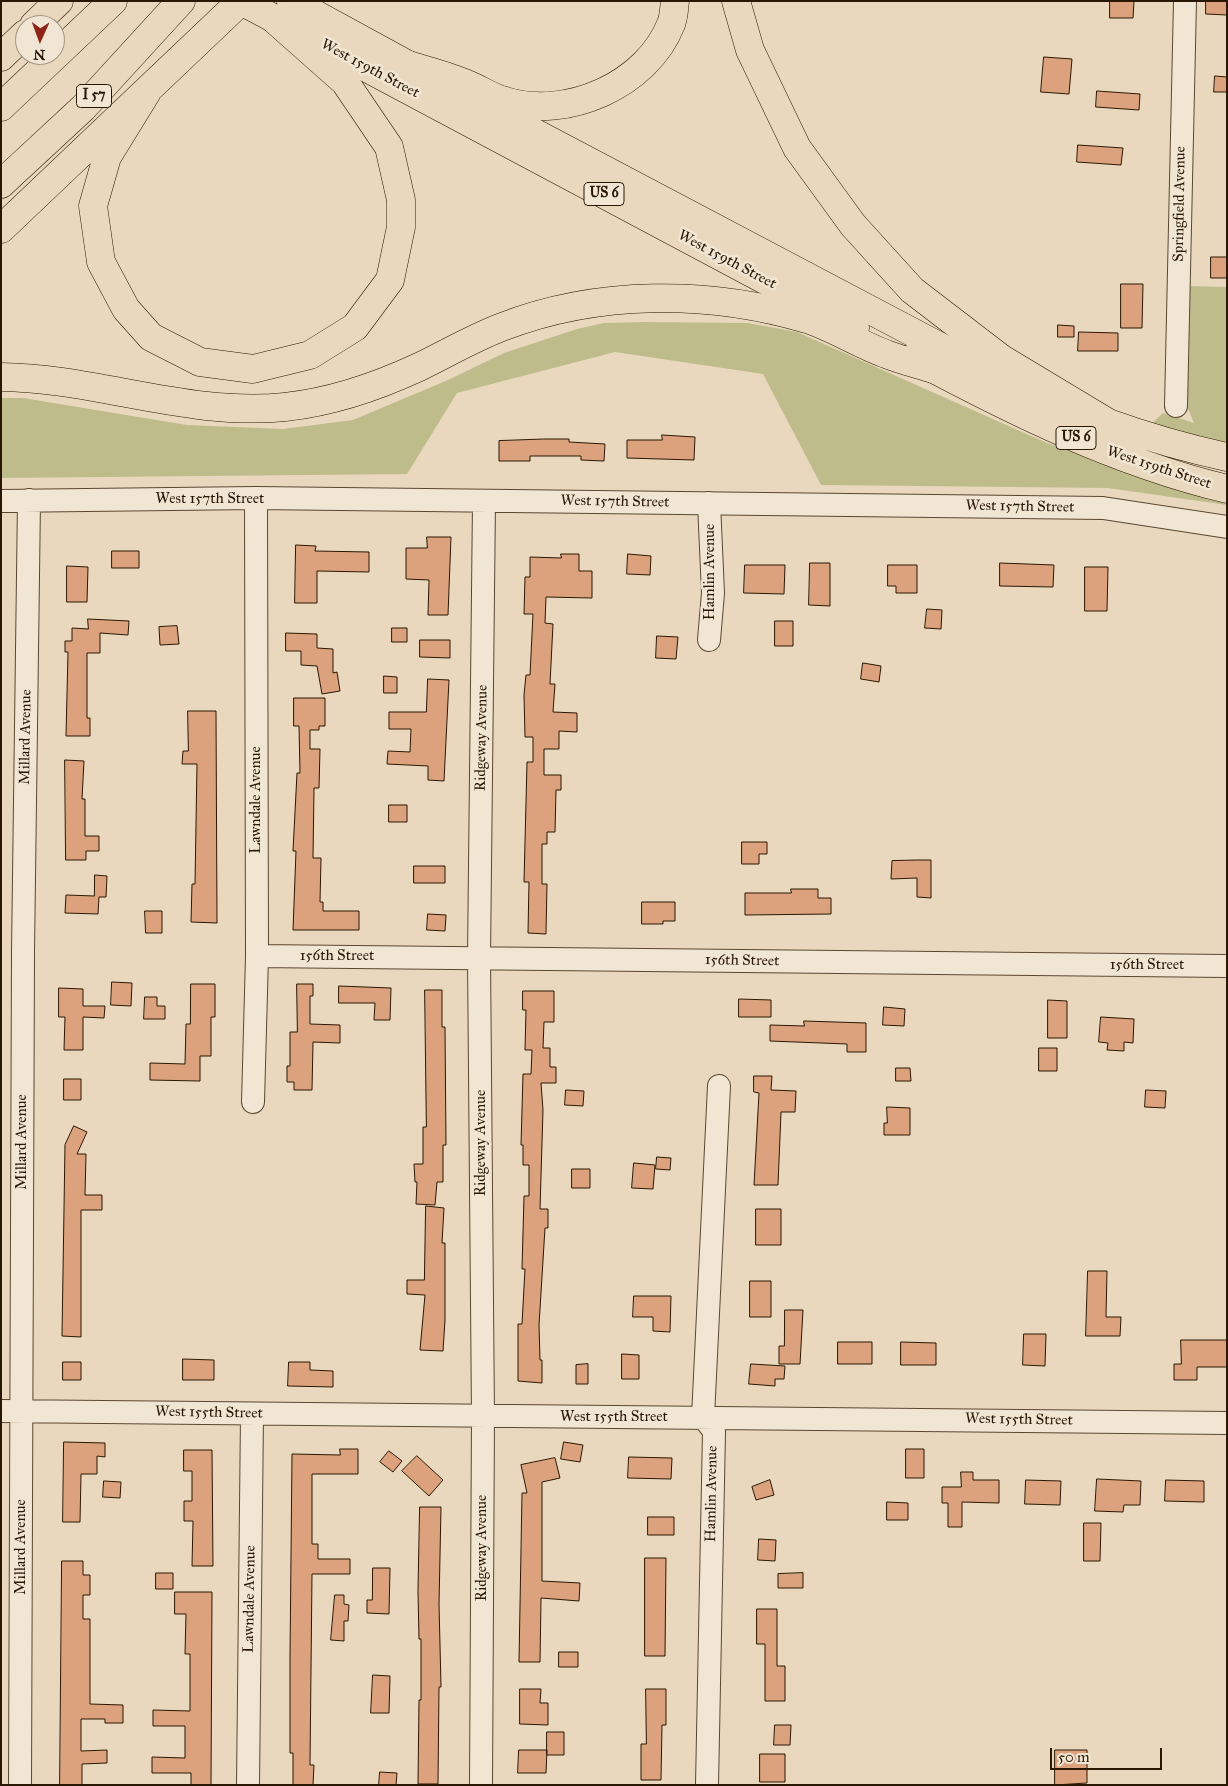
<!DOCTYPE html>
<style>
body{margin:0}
#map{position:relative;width:1228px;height:1786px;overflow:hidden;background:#e9d8bd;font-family:"IM FELL Great Primer",serif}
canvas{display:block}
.frame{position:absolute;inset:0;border:2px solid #2a1702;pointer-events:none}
.north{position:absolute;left:15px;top:15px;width:50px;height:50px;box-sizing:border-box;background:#f1e6d4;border:1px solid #a19380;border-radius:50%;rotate:182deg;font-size:14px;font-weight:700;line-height:20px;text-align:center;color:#2a1702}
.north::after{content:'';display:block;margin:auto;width:18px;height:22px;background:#8f2418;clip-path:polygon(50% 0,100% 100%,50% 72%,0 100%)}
.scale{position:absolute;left:1050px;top:1748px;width:112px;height:22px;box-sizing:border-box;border:2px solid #2a1702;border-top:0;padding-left:6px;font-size:15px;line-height:18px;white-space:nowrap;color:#2a1702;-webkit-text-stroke:4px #f1e6d4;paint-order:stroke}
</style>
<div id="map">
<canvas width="1228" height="1786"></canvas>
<div class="frame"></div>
<div class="north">N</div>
<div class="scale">50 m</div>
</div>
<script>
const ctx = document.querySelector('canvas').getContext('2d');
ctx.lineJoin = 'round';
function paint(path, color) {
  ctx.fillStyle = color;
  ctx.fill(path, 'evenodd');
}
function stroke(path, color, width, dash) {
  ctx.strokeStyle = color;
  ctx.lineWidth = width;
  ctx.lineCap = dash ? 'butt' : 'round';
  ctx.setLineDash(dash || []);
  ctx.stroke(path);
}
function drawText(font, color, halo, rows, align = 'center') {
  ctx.font = font + ' "IM FELL Great Primer",serif';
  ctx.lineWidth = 5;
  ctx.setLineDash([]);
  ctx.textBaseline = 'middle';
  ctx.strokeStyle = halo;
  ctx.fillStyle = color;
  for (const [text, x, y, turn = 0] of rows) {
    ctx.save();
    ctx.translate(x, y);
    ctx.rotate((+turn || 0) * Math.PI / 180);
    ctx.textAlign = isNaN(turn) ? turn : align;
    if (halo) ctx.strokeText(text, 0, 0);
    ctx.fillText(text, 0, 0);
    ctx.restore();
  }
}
const green = new Path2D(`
 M1187,286L1227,287V450L1146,429L1163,413L1194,423L1183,397Z
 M644,322L748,323L797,332L1047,443L1146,477L1227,500V505L1108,488L821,485L763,374L615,352L457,393L407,474L1,478V398H23L187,425L283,429L353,420L448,380L504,353L577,329L604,323Z`);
const building = new Path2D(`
 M1110,1H1134L1133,18H1110Z
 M1206,1H1227V15L1206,14Z
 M1044,57L1072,59L1069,94L1041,92Z
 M1215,76L1227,77V92H1214Z
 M1097,91L1140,94L1139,110L1096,107Z
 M1078,145L1123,148L1121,165L1077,162Z
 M1211,257H1227V278H1211Z
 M1121,284H1143L1142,328H1121Z
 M1058,325L1074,326V337H1058Z
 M1079,332L1118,333V351H1078Z
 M662,435L695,437L694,460L627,458V440H662Z
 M544,439H569V442L605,444L604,461L581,460V456H530V461H499V441Z
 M427,537H451L448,615H428L429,580L406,579V548H427Z
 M296,545L316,546L315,551L369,552V572L317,571V603H295Z
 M112,551H139V568H112Z
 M561,554H579V571H592V598L546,597L545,623L553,624L550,684H555L553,712L577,713V732L559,731V749H544V775H561V790H556L555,832H547V844H542V884H547L546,934L528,933L529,882H524L527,762H533V737H525L524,695L526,675H530L533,614H524L525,577H530V557L561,558Z
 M628,554L651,556L650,575L627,574Z
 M810,563H830V606L809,605Z
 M1000,563L1054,565L1053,587L1000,586Z
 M745,565H785L784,594L744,593Z
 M888,565H917V593H896V586H888Z
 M67,566L88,567L87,602H67Z
 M1085,567H1108L1107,611H1085Z
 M927,609L942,610L941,629L925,628Z
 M88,619L129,621L128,635L100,633V653H87V718H90V736H66L68,652H65V641H72V628L88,629Z
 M775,621H793V646H775Z
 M177,626L179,644L160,645L159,627Z
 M392,628H407V642H392Z
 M286,633L317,634V648L333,649V673L337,672L340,691L322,694L317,666L301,665V651H286Z
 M657,636L678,637L676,659L656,658Z
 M420,640H450V658L420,657Z
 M863,663L881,666L879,682L861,679Z
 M384,676L397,677V693H384Z
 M428,679L449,680L444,781L428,780V766L387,764L388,751L410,752L411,729H389V712H426Z
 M294,698H325V726H319V730H310V749H320L319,788H314L313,858H321L320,902H323V911H359V930H293L296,851H293L297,773H300L299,726H294Z
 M188,711H216L217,923L191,922L192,884H195L197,764H182L183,751H188Z
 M65,760L84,761L82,799H85V836H99V851H86V860H66Z
 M389,805H407V822H389Z
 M742,842H767V854H759V864H742Z
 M917,860H931V898L917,897V878L891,879L892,861Z
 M414,866H445V883H414Z
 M95,875L107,876L106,897H99L98,914L65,913L66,895L94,896Z
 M791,889H818V898H831V914L745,915V893H791Z
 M642,902H675V921H663V924H642Z
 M145,911H162V933H146Z
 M428,914L446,915L445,931L427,930Z
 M112,982L132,983L131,1006L111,1005Z
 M191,984H215V1017H211V1056H200V1081L150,1080V1063L185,1064L186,1024H190Z
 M297,984H313V996H310V1024L340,1025V1043L313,1042L312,1090H294V1082H287V1066H290V1032H297Z
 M339,986L391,988L390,1020H374L375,1003H339Z
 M59,988L83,989V1006H105L104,1018L83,1017V1050H64L65,1017H59Z
 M425,990H442V1027H445L446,1145H443V1182H437L435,1205L416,1204L417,1182H415L414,1164H423V1127H426Z
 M523,991H554V1022H544L543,1048H550V1067H556V1083H541L543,1110L540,1209H548V1228H545L539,1325L540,1360H542V1383L518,1381V1324H522L525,1269H522L524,1196H529V1165H523V1145H521L523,1074H531L532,1050H525L526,1010H523Z
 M145,997H157V1006H165V1019H144Z
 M739,999L771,1000V1017H739Z
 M1048,1000L1067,1001V1038H1048Z
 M884,1007L905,1009L904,1026L883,1025Z
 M1101,1017L1134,1019L1133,1043L1124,1042V1051L1107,1050L1108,1043L1099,1042Z
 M804,1021L866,1023V1052H847V1044L770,1041V1025L804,1026Z
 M1039,1048H1057V1071H1039Z
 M896,1068H910L911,1081H896Z
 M754,1076H772L771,1090L796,1091L795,1112H781L778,1185H754L759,1093L754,1092Z
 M64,1079H81V1100H64Z
 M566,1090L584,1091L583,1106L565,1105Z
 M1146,1090L1166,1091L1165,1108L1145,1107Z
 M887,1107L910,1108V1135H884V1123H887Z
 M74,1126L87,1132L77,1154H86L85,1195H102V1210H81V1337L62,1336L65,1145Z
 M657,1157L671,1158L670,1170L656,1169Z
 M634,1163L655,1165L653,1189L632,1188Z
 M572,1169H590V1188H572Z
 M426,1206L444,1208L442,1243H445V1320L443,1351L420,1350L425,1295L407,1294V1280H424Z
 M756,1209H781V1245H756Z
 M1088,1271H1107L1106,1317H1121L1120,1336H1086Z
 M750,1281H771V1317H750Z
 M634,1296H671L670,1332L653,1331V1317H633Z
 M785,1310H803L800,1364H779V1346H784Z
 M1024,1334H1046L1045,1366L1023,1365Z
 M1181,1340H1227V1367H1197V1380H1174V1364H1181Z
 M838,1342H872V1364H838Z
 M901,1342L936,1343V1365H901Z
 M622,1354L639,1355V1379H622Z
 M183,1359L214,1360V1380H183Z
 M63,1362H81V1380H63Z
 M289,1362H310V1370L333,1371V1387L288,1386Z
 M588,1364V1384H576V1365Z
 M751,1364L785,1366L784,1379H775V1386L749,1384Z
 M64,1442L105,1443V1457L97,1456V1474H81L80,1522H63Z
 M564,1442L583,1445L580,1462L561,1459Z
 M340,1449H358V1474H312V1544H318V1559H350V1574H312L310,1765H314L313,1785H293V1753H290V1657L292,1454L340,1455Z
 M906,1449H924V1478H906Z
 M184,1450H212L213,1566H192L193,1521H184V1501H192V1471H184Z
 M389,1451L402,1461L393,1472L380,1462Z
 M417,1456L443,1480L429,1496L402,1471Z
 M629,1457L672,1458L671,1479L628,1478Z
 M555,1458L560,1478L542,1482V1581L580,1583L579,1601L541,1598L540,1662H519L522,1493H527L521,1465Z
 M961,1472H973V1480H999V1503L962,1502V1527H948V1503H942V1487H961Z
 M1097,1479L1141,1481L1140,1505H1124L1123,1512L1095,1511Z
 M770,1480L774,1495L756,1500L752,1487Z
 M1026,1480L1061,1481L1060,1505L1025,1504Z
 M1166,1480L1204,1481V1502L1165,1501Z
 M104,1481L121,1482L120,1498L103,1497Z
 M887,1502L908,1503V1520H887Z
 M420,1507H441L439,1604L441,1687H439L438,1784H418L419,1700H421V1639H419L418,1591Z
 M648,1517H674V1535H648Z
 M1084,1523H1101L1100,1561H1084Z
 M759,1539L776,1540L775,1561L758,1560Z
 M645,1558H666L665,1656H645Z
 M62,1561H83V1575H90V1595H83V1619H90V1704L123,1705V1723H105V1719H81V1751L107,1750V1763L82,1764V1785H60Z
 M373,1568H390L389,1614L367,1613V1600H372Z
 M156,1573H173V1589H156Z
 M803,1573V1588H778V1574Z
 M175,1592H212L211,1785H191V1773H152V1757L185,1758V1726H153V1710L190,1711V1654H185L186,1614H175Z
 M335,1595H344V1604L349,1605L348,1621H344V1641L331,1640Z
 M757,1609H777V1666H785V1701H765V1644H757Z
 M559,1652H578V1667H559Z
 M373,1675L390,1676L389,1713H371Z
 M520,1689H541L540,1703H548V1725L520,1724Z
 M646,1689H666V1725H662L661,1780H641V1744H646Z
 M775,1725H791L790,1745H774Z
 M547,1732H564V1755H547Z
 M519,1750H547L546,1773H518Z
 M1055,1750H1087V1783L1055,1785Z
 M760,1754H785V1782H760Z
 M380,1772L397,1773L396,1785H379Z`);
const minor = new Path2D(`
 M1176,406L1185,1
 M1,501L256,498L1103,508L1227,527
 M709,503L713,593L709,640
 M257,956L1227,966
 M253,1102L257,956L256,498
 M1,1411L1227,1423
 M20,1785L23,952L29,500
 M248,1785L252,1414
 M481,1785L483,1417L479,957L484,501
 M707,1785L714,1431L703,1417L719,1086`);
const major = new Path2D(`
 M241,1L855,328
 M291,1L465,96L984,370C1061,408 1143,439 1227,457
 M913,358C1014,412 1115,462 1227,489`);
const highway = new Path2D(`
 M736,1L750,50L797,148L853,225L912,290L1002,359L1110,424
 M34,25L59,1
 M1,57L25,34
 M409,65C428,71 449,76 467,84C480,89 492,98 505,101C567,120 647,85 671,24C674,17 674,8 675,1
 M147,92L107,157L93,206L101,262L126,309L151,337L200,362L253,369L310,355L355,327L390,280L401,227V200L389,147L345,82L275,20
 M1,107L113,1
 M1,184L83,108L181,1
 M1,229L241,1
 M1,377C96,378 189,417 285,407C332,402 376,387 419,367C446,354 473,338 502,327C597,290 709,290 807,319C834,328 859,344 886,354C901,360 917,364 933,369`);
const shields = [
 [94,96,35],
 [604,194,40],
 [1076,438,40]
];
const shieldNames = [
 ["I 57",94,96],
 ["US 6",604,194],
 ["US 6",1076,438]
];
const streetNames = [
 ["West 159th Street",370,69,28],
 ["Springfield Avenue",1180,204,-89],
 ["West 159th Street",727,260,28],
 ["West 159th Street",1159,468,18],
 ["West 157th Street",210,499],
 ["West 157th Street",615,502,1],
 ["West 157th Street",1020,507,1],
 ["Hamlin Avenue",710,572,-90],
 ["Millard Avenue",26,737,-89],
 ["Ridgeway Avenue",482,738,-89],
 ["Lawndale Avenue",256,800,-90],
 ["156th Street",337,956],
 ["156th Street",742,961,1],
 ["156th Street",1147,965],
 ["Millard Avenue",22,1142,-90],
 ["Ridgeway Avenue",481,1143,-90],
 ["West 155th Street",209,1413,1],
 ["West 155th Street",614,1417],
 ["West 155th Street",1019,1420,1],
 ["Hamlin Avenue",712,1494,-89],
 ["Millard Avenue",21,1547,-90],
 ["Ridgeway Avenue",482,1548,-90],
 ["Lawndale Avenue",250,1599,-89]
];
paint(green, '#bfbc8c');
paint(building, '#dba27d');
stroke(building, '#2a1702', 1);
stroke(minor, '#5a4731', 24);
stroke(major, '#2a1702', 29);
stroke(highway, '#2a1702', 29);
stroke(minor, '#f1e6d4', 22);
stroke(major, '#e9d8bd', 28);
stroke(highway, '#e9d8bd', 28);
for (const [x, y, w] of shields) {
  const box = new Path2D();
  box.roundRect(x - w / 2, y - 11.5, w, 23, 4);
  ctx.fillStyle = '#f1e6d4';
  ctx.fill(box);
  stroke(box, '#2a1702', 1);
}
drawText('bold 14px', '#2a1702', null, shieldNames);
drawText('15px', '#2a1702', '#f1e6d4', streetNames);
</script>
